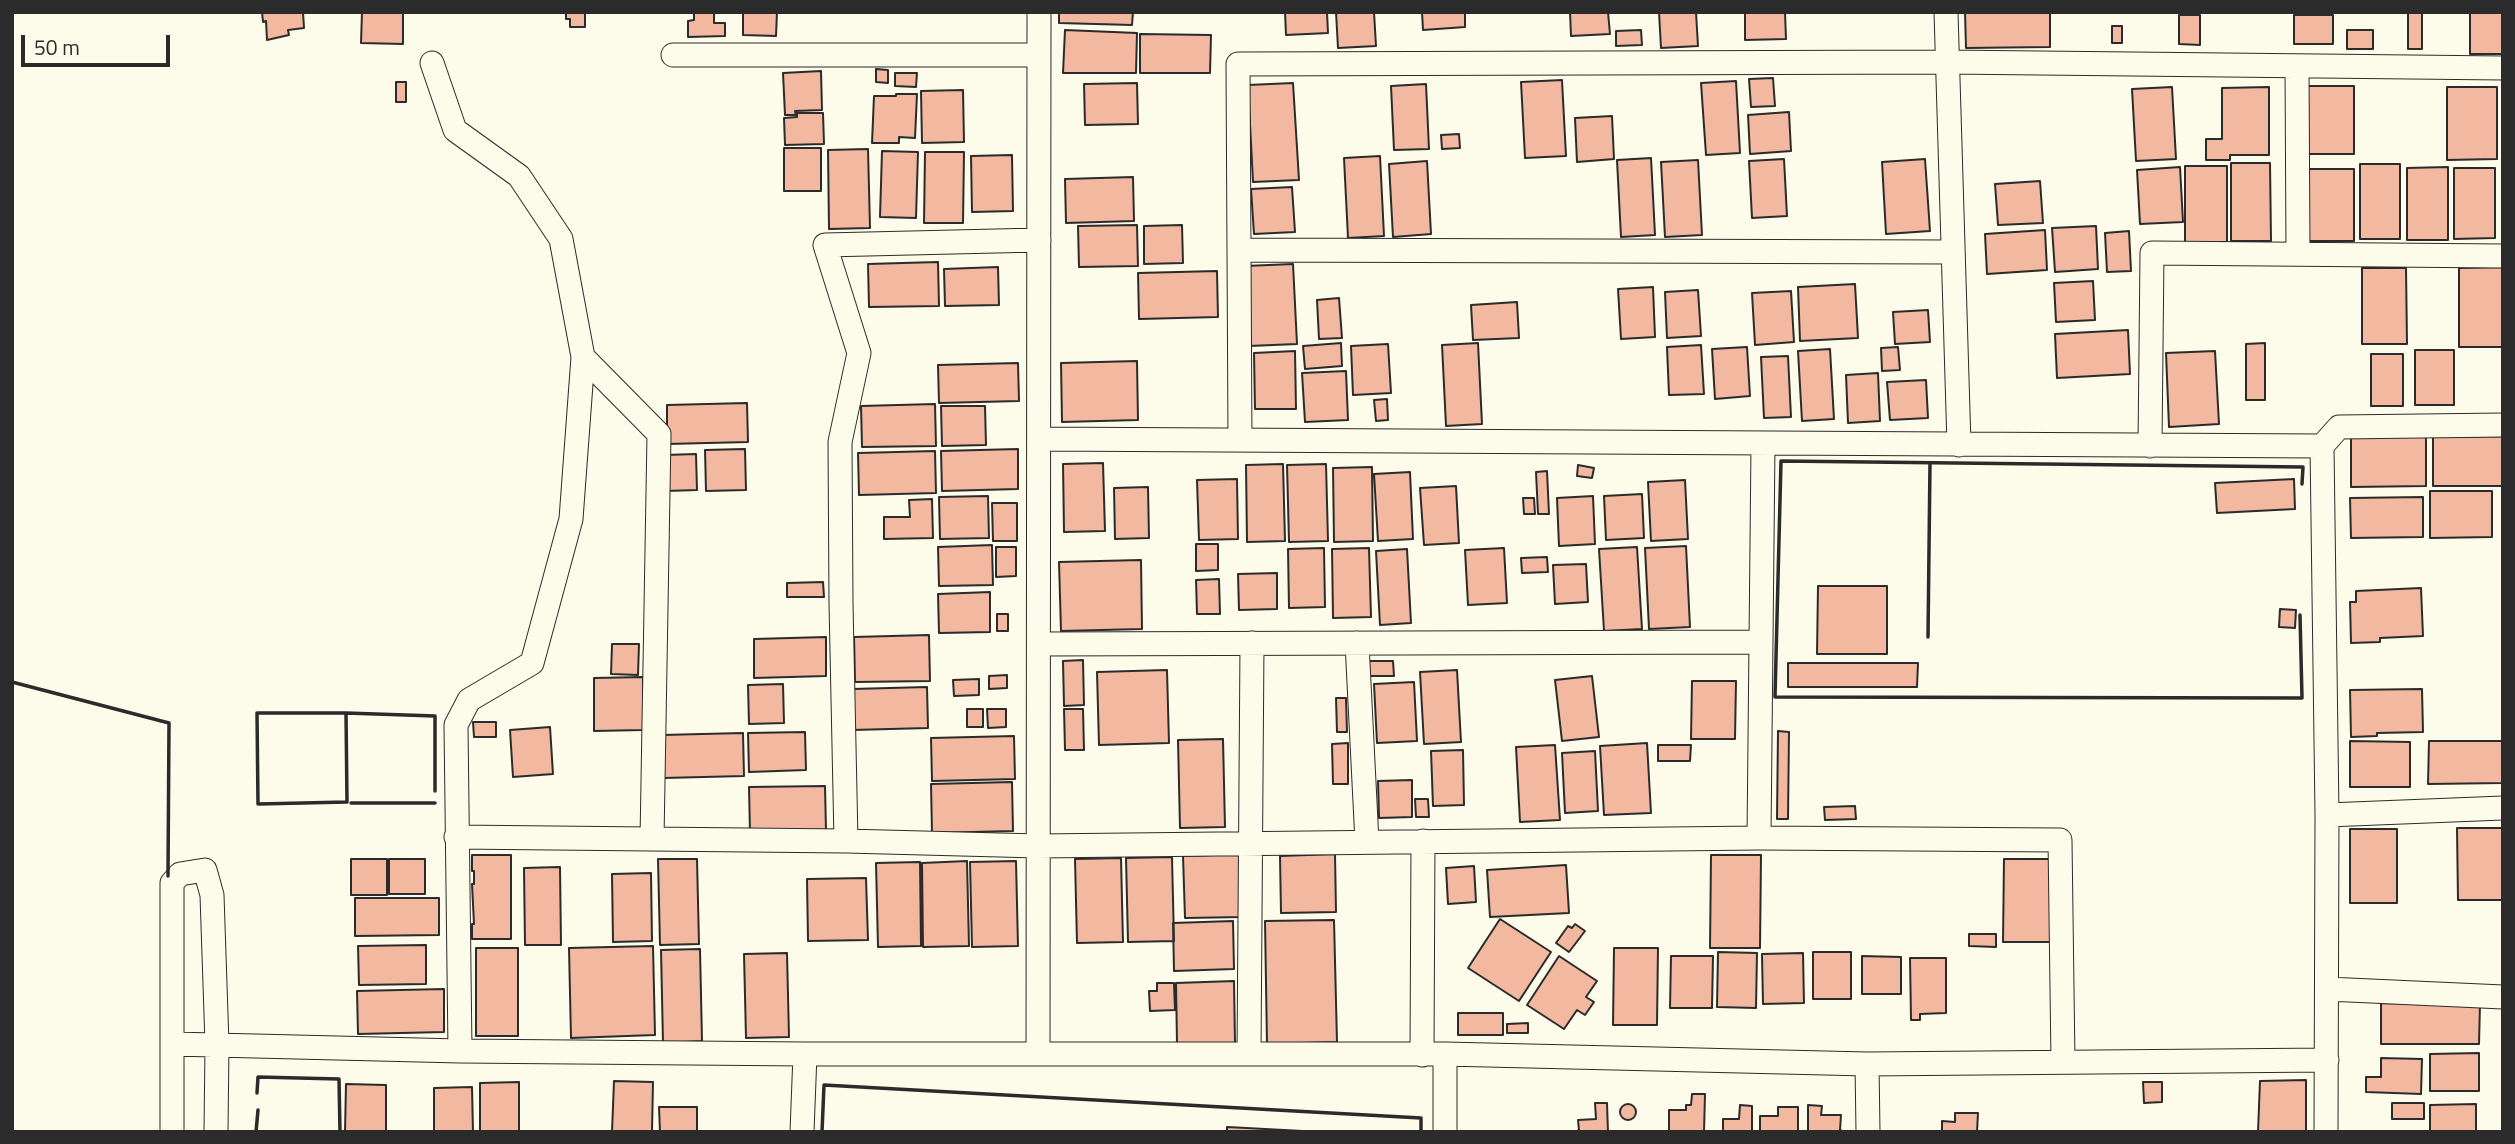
<!DOCTYPE html>
<style>
body{margin:0}
#map{position:relative;width:2515px;height:1144px;overflow:hidden;background:#fdfbea;font-family:"Titillium Web",sans-serif}
canvas{display:block}
.frame{position:absolute;inset:0;border:14px solid #2b2b2b;pointer-events:none}
.scale{position:absolute;left:21px;top:35px;width:149px;height:32px;box-sizing:border-box;border:4px solid #2b2b2b;border-top:0;padding-left:9px;font-size:21px;line-height:24px;white-space:nowrap;color:#2b2b2b;-webkit-text-stroke:5px #fdfbea;paint-order:stroke}
</style>
<div id="map">
<canvas width="2515" height="1144"></canvas>
<div class="frame"></div>
<div class="scale">50 m</div>
</div>
<script>
const ctx = document.querySelector('canvas').getContext('2d');
ctx.lineJoin = 'round';
function paint(path, color) {
  ctx.fillStyle = color;
  ctx.fill(path, 'evenodd');
}
function stroke(path, color, width, dash) {
  ctx.strokeStyle = color;
  ctx.lineWidth = width;
  ctx.lineCap = dash ? 'butt' : 'round';
  ctx.setLineDash(dash || []);
  ctx.stroke(path);
}
const building = new Path2D(`
 M262,12H303L304,28L288,30L289,35L267,40L266,21L263,22Z
 M362,12H403V44L361,43Z
 M566,12H585V27H570V19H566Z
 M694,12H714V23H725V36L688,37V21L694,20Z
 M738,12H777L776,36L743,35V13Z
 M1059,12H1133L1132,25L1059,23Z
 M1285,12H1327L1328,33L1286,35Z
 M1336,12H1374L1376,46L1338,48Z
 M1422,12H1465V27L1423,30Z
 M1570,12H1608L1610,34L1571,36Z
 M1659,12H1696L1698,46L1661,48Z
 M1745,12H1785L1786,39L1745,40Z
 M1965,12H2050V47L1966,48Z
 M2408,12H2422V49H2408Z
 M2470,12H2503V54H2470Z
 M2179,15H2200V45L2179,44Z
 M2294,15H2333V44H2294Z
 M2112,26H2122V43H2112Z
 M1065,30L1137,33L1136,73H1063Z
 M1641,30L1642,45L1616,46V31Z
 M2347,30H2373V49H2347Z
 M1140,34L1211,35L1210,73H1140Z
 M876,69L888,70V83L876,82Z
 M821,71L822,110L795,111L796,115H785L783,73Z
 M895,73H917L916,87L895,86Z
 M1773,78L1775,106L1751,107L1749,79Z
 M1562,80L1566,156L1525,158L1521,82Z
 M1736,81L1740,153L1706,155L1701,83Z
 M396,82H406V102H396Z
 M1137,83L1138,124L1085,125L1084,84Z
 M1293,83L1299,180L1253,182L1248,85Z
 M1426,84L1429,149L1394,150L1391,86Z
 M2303,86H2354V154H2303Z
 M2172,87L2176,159L2136,161L2132,89Z
 M2269,87V155H2230V160H2206V139H2222V88Z
 M2447,87H2497V159L2447,160Z
 M963,90L964,142L922,143L921,91Z
 M896,94H917L915,138L899,137V143H872L874,96H896Z
 M1789,112L1791,151L1750,154L1748,115Z
 M797,113H823L824,144L785,145L784,118L797,117Z
 M1612,116L1614,159L1577,162L1575,118Z
 M1459,134L1460,148L1442,149L1441,135Z
 M784,148H821V191H784Z
 M868,149L870,228L829,229L828,150Z
 M882,151L918,152L916,218L880,217Z
 M925,152H964L963,223H924Z
 M1012,155L1013,211L972,212L971,156Z
 M1380,156L1384,236L1348,238L1344,158Z
 M1651,158L1655,235L1621,237L1617,160Z
 M1784,159L1787,216L1752,218L1749,161Z
 M1925,159L1930,231L1886,234L1882,162Z
 M1698,160L1702,235L1665,237L1661,162Z
 M1427,161L1431,234L1393,237L1389,164Z
 M2231,163H2270L2271,241H2231Z
 M2360,164H2400V239H2360Z
 M2185,166H2227V242H2185Z
 M2180,167L2183,222L2140,224L2137,170Z
 M2448,167V240H2407V168Z
 M2454,168H2495V238L2454,239Z
 M2303,169H2354V241H2303Z
 M1133,177L1134,221L1066,223L1065,179Z
 M2040,181L2043,223L1998,225L1995,184Z
 M1292,187L1295,232L1254,234L1251,189Z
 M1137,225L1138,266L1079,267L1078,226Z
 M1182,225L1183,263L1144,264V226Z
 M2096,226L2098,269L2055,272L2052,228Z
 M2045,230L2047,270L1987,274L1985,234Z
 M2129,231L2131,271L2107,272L2105,233Z
 M938,262L939,306L869,307L868,264Z
 M1293,264L1297,344L1249,346L1245,266Z
 M998,267L999,305L945,306L944,269Z
 M2503,267V347H2459V268Z
 M2362,268H2406L2407,344H2362Z
 M1217,271L1218,317L1139,319L1138,273Z
 M2093,281L2095,320L2056,322L2054,283Z
 M1855,284L1858,338L1800,341L1798,287Z
 M1653,287L1655,337L1621,339L1618,289Z
 M1698,290L1701,336L1667,338L1665,292Z
 M1791,291L1794,342L1755,345L1752,293Z
 M1339,298L1342,338L1319,339L1317,300Z
 M1517,302L1519,338L1473,340L1471,305Z
 M1928,310L1930,342L1895,344L1893,312Z
 M2128,330L2130,374L2057,378L2055,334Z
 M1341,343L1342,366L1305,369L1303,346Z
 M1478,343L1482,424L1446,426L1442,345Z
 M2265,343V400H2246V344Z
 M1388,344L1391,393L1353,395L1351,346Z
 M1701,345L1704,394L1669,395L1667,347Z
 M1747,347L1750,396L1715,399L1712,349Z
 M1898,347L1900,370L1882,371L1881,348Z
 M1830,349L1834,419L1802,421L1798,351Z
 M2415,350H2454V405H2415Z
 M1295,351L1296,409H1255L1254,353Z
 M2215,351L2219,424L2169,427L2166,353Z
 M2371,354H2403V406H2371Z
 M1788,356L1791,417L1764,418L1761,357Z
 M1137,361L1138,420L1062,422L1061,363Z
 M1018,363L1019,401L939,403L938,365Z
 M1346,371L1348,420L1305,422L1302,373Z
 M1878,373L1880,421L1848,423L1846,375Z
 M1926,380L1928,418L1890,420L1887,382Z
 M1387,399L1388,420L1376,421L1374,400Z
 M747,403L748,442L667,444V405Z
 M935,404L936,446L862,447L861,406Z
 M941,406H985L986,445L942,446Z
 M2426,436V486L2351,487V437Z
 M2503,436V486H2433V437Z
 M745,449L746,490L706,491L705,450Z
 M1018,449V489L942,491L941,451Z
 M935,451L936,493L859,495L858,453Z
 M696,454L697,490L666,491L665,455Z
 M1103,463L1105,531L1064,532L1063,464Z
 M1283,464L1285,541L1247,542L1246,465Z
 M1326,464L1328,541L1289,542L1287,465Z
 M1578,465L1594,468L1592,478L1577,476Z
 M1372,467L1373,541L1334,542L1333,468Z
 M1547,471L1549,514H1538L1536,472Z
 M1410,472L1413,539L1378,541L1374,474Z
 M1237,479L1238,539L1199,540L1197,480Z
 M2294,479L2295,509L2217,513L2215,483Z
 M1685,480L1688,539L1651,541L1648,482Z
 M1456,486L1459,543L1424,545L1420,488Z
 M1148,487L1149,538L1115,539L1114,488Z
 M2430,491H2492V537L2430,538Z
 M1642,494L1644,538L1606,540L1604,496Z
 M988,496L989,538L940,539L939,497Z
 M1593,496L1595,544L1559,546L1557,498Z
 M2423,497V537L2351,538L2350,498Z
 M1523,498H1534L1535,514H1524Z
 M932,499L933,538L884,539V517H910L909,500Z
 M992,503H1017V541H993Z
 M1196,544H1218V570L1196,571Z
 M992,545L993,585L939,586L938,547Z
 M1686,546L1690,627L1649,629L1645,548Z
 M996,547H1016V576L996,577Z
 M1637,547L1642,629L1604,631L1599,549Z
 M1324,548L1325,607L1289,608L1288,549Z
 M1369,548L1371,617L1333,618L1332,549Z
 M1504,548L1507,603L1468,605L1465,550Z
 M1407,549L1411,623L1380,625L1376,551Z
 M1547,557L1548,572L1522,573L1521,558Z
 M1141,560L1142,629L1061,631L1059,562Z
 M1586,564L1588,602L1555,604L1553,565Z
 M1277,573V609L1239,610L1238,574Z
 M1219,579L1220,614H1197L1196,580Z
 M823,582L824,597H787V583Z
 M1818,586H1887V654H1817Z
 M2421,588L2423,636L2380,638V642L2351,643L2350,602H2356V591Z
 M990,592V632L939,633L938,594Z
 M2280,609L2296,610L2295,628L2279,627Z
 M997,614H1008V631H997Z
 M929,635L930,681L855,682L854,637Z
 M826,637V676L754,678V639Z
 M612,644H639L638,675L611,674Z
 M1083,660L1084,705L1064,706L1063,661Z
 M1365,661H1393L1394,676H1366Z
 M1788,663H1918L1917,687H1788Z
 M1167,670L1169,743L1099,745L1097,672Z
 M1457,670L1461,742L1424,744L1420,672Z
 M1007,675V688L989,689V676Z
 M1592,676L1599,737L1562,741L1555,680Z
 M643,677V730L594,731V678Z
 M979,679V695L954,696L953,680Z
 M1692,681H1736L1735,739H1691Z
 M1414,682L1417,741L1377,743L1374,684Z
 M783,684L784,723L749,724L748,685Z
 M927,687L928,728L852,730V689Z
 M2422,689L2423,732L2377,733V736L2351,737L2350,690Z
 M1336,698H1346L1347,732H1337Z
 M967,709H983V727H967Z
 M987,709H1006V727L988,728Z
 M1064,709H1083L1084,750H1065Z
 M473,722H496V737H474Z
 M550,727L553,774L513,777L510,730Z
 M1778,731L1789,732L1788,819H1777Z
 M805,732L806,770L749,772L748,733Z
 M743,733L744,776L663,778L662,735Z
 M1014,736L1015,779L932,781L931,738Z
 M1223,739L1225,827L1180,828L1178,740Z
 M2350,741L2410,742V787H2350Z
 M2429,741H2503V783L2428,784Z
 M1348,743V784H1333L1332,744Z
 M1647,743L1651,813L1604,815L1600,746Z
 M1555,745L1560,820L1520,822L1516,747Z
 M1658,745H1691L1690,761H1658Z
 M1463,750L1464,805L1433,806L1431,751Z
 M1595,751L1598,811L1565,813L1562,753Z
 M1412,780V817L1379,818L1378,781Z
 M1012,782L1013,831L932,833L931,784Z
 M825,786L826,831L750,833L749,787Z
 M1415,799H1428L1429,817H1416Z
 M1855,806L1856,819L1825,820L1824,807Z
 M2457,828H2503V900H2458Z
 M2350,829H2397V903H2350Z
 M1242,854L1243,917L1185,918L1183,856Z
 M1335,854L1336,912L1281,913L1280,856Z
 M472,855H511V939H472V924H474L472,884H474V871H472Z
 M1711,855H1761L1760,948H1710Z
 M1172,857L1174,941L1128,942L1126,858Z
 M1121,858L1123,942L1077,943L1075,859Z
 M351,859H387V895H351Z
 M389,859H425V894H389Z
 M658,859H697L699,944L660,945Z
 M2004,859H2051V942H2003Z
 M967,861L969,946L923,947L922,863Z
 M1016,861L1018,946L972,947L970,862Z
 M920,862L921,946L878,947L876,863Z
 M1566,865L1569,913L1490,917L1487,870Z
 M1474,866L1476,902L1448,904L1446,868Z
 M560,867L561,945H525L524,868Z
 M651,873L652,941L613,942L612,874Z
 M866,878L868,940L808,941L807,879Z
 M355,898H439V935L355,936Z
 M1500,919L1551,952L1519,1001L1468,968Z
 M1334,920L1337,1042L1267,1044L1265,921Z
 M1233,921L1234,969L1174,971L1173,923Z
 M1575,924L1585,931L1569,952L1556,943L1568,926L1572,928Z
 M1969,934H1996V947L1969,946Z
 M426,945V984L359,985L358,946Z
 M653,946L655,1035L571,1038L569,948Z
 M476,948H518V1036H476Z
 M1614,948H1658L1657,1025H1613Z
 M700,949L702,1041L663,1043L661,950Z
 M1718,952L1757,953L1756,1008L1717,1007Z
 M1813,952H1851V999H1813Z
 M787,953L789,1037L746,1038L744,954Z
 M1803,953L1804,1003L1763,1004L1762,954Z
 M1559,956L1597,981L1586,997L1594,1002L1585,1015L1577,1010L1564,1029L1527,1005Z
 M1671,956H1713L1712,1008H1670Z
 M1862,956L1901,957V994H1862Z
 M1910,958H1946V1013L1920,1014V1020H1911Z
 M1234,981L1235,1043L1177,1044L1176,983Z
 M1157,983H1174L1175,1010L1150,1011L1149,991H1157Z
 M444,989V1032L358,1034L357,991Z
 M2381,1003L2480,1004L2479,1044H2381Z
 M1458,1013H1503V1035H1458Z
 M1528,1023V1033H1507V1024Z
 M2479,1053V1091H2430V1054Z
 M2381,1058L2422,1059L2421,1094L2366,1092V1077H2381Z
 M2306,1080V1132H2258L2260,1081Z
 M614,1081L653,1082L652,1132H612Z
 M519,1082V1132H480V1083Z
 M2143,1082H2162V1102L2144,1103Z
 M346,1084L386,1085V1132H345Z
 M472,1087L473,1132H434V1088Z
 M1692,1094H1705L1704,1132H1669V1110H1686V1105H1691Z
 M1595,1103H1607L1608,1132H1575L1579,1130L1578,1120L1596,1119Z
 M2392,1103H2424V1119H2392Z
 M2476,1104V1132H2430V1105Z
 M1620 1112a8 8 0 1 1 16 0a8 8 0 1 1-16 0Z
 M1740,1105L1752,1106V1132H1720L1723,1131V1119H1739Z
 M1808,1105L1822,1106L1821,1115H1841L1840,1130L1844,1132H1808Z
 M659,1107H697V1132H660Z
 M1778,1107H1798V1132H1760V1116H1778Z
 M1955,1113H1978L1977,1132H1942V1121L1955,1122Z
 M1227,1127L1322,1132H1227Z`);
const minor = new Path2D(`
 M1946,12L1959,445
 M673,55H1039
 M432,63L455,130L519,176L561,239L583,357L571,519L532,663L469,700L456,725L460,1051
 M2297,66L2298,254
 M1239,250L1952,252
 M583,357L659,434L652,839
 M1039,439L2322,446L2327,815L2326,1132
 M1240,440L1238,64L1947,62L2503,68
 M2150,446L2152,253L2503,256
 M2322,446L2339,427L2503,425
 M1357,643L1367,842
 M1039,644L1761,642
 M2327,815L2503,808
 M456,837L846,841L1038,846L1759,838L2060,840L2063,1062
 M1759,838L1763,444
 M846,841L841,603L840,442L859,353L825,245L1039,240
 M2327,989L2503,997
 M173,1044L460,1051L805,1054H1445L1867,1064L2327,1060
 M1038,1054L1039,12
 M1249,1054L1252,643
 M1445,1054V1132
 M1422,1055L1423,841
 M1867,1064L1868,1132
 M172,1132V883L180,874L205,870L212,895L217,1044L216,1132
 M802,1132L805,1054`);
const wall = new Path2D(`
 M2300,615L2302,698L1775,697L1781,461L2303,467L2302,484
 M1928,637L1930,463
 M12,682L169,723L168,876
 M346,713H257L258,804L347,802L346,713L435,716V791
 M351,803H435
 M257,1093L258,1077L339,1079L340,1132
 M256,1132L258,1110
 M822,1132L824,1085L1421,1118V1132`);
paint(building, '#f2b8a0');
stroke(building, '#2b2b2b', 2);
stroke(minor, '#2b2b2b', 25);
stroke(minor, '#fdfbea', 23);
stroke(wall, '#2b2b2b', 3.5);
</script>
